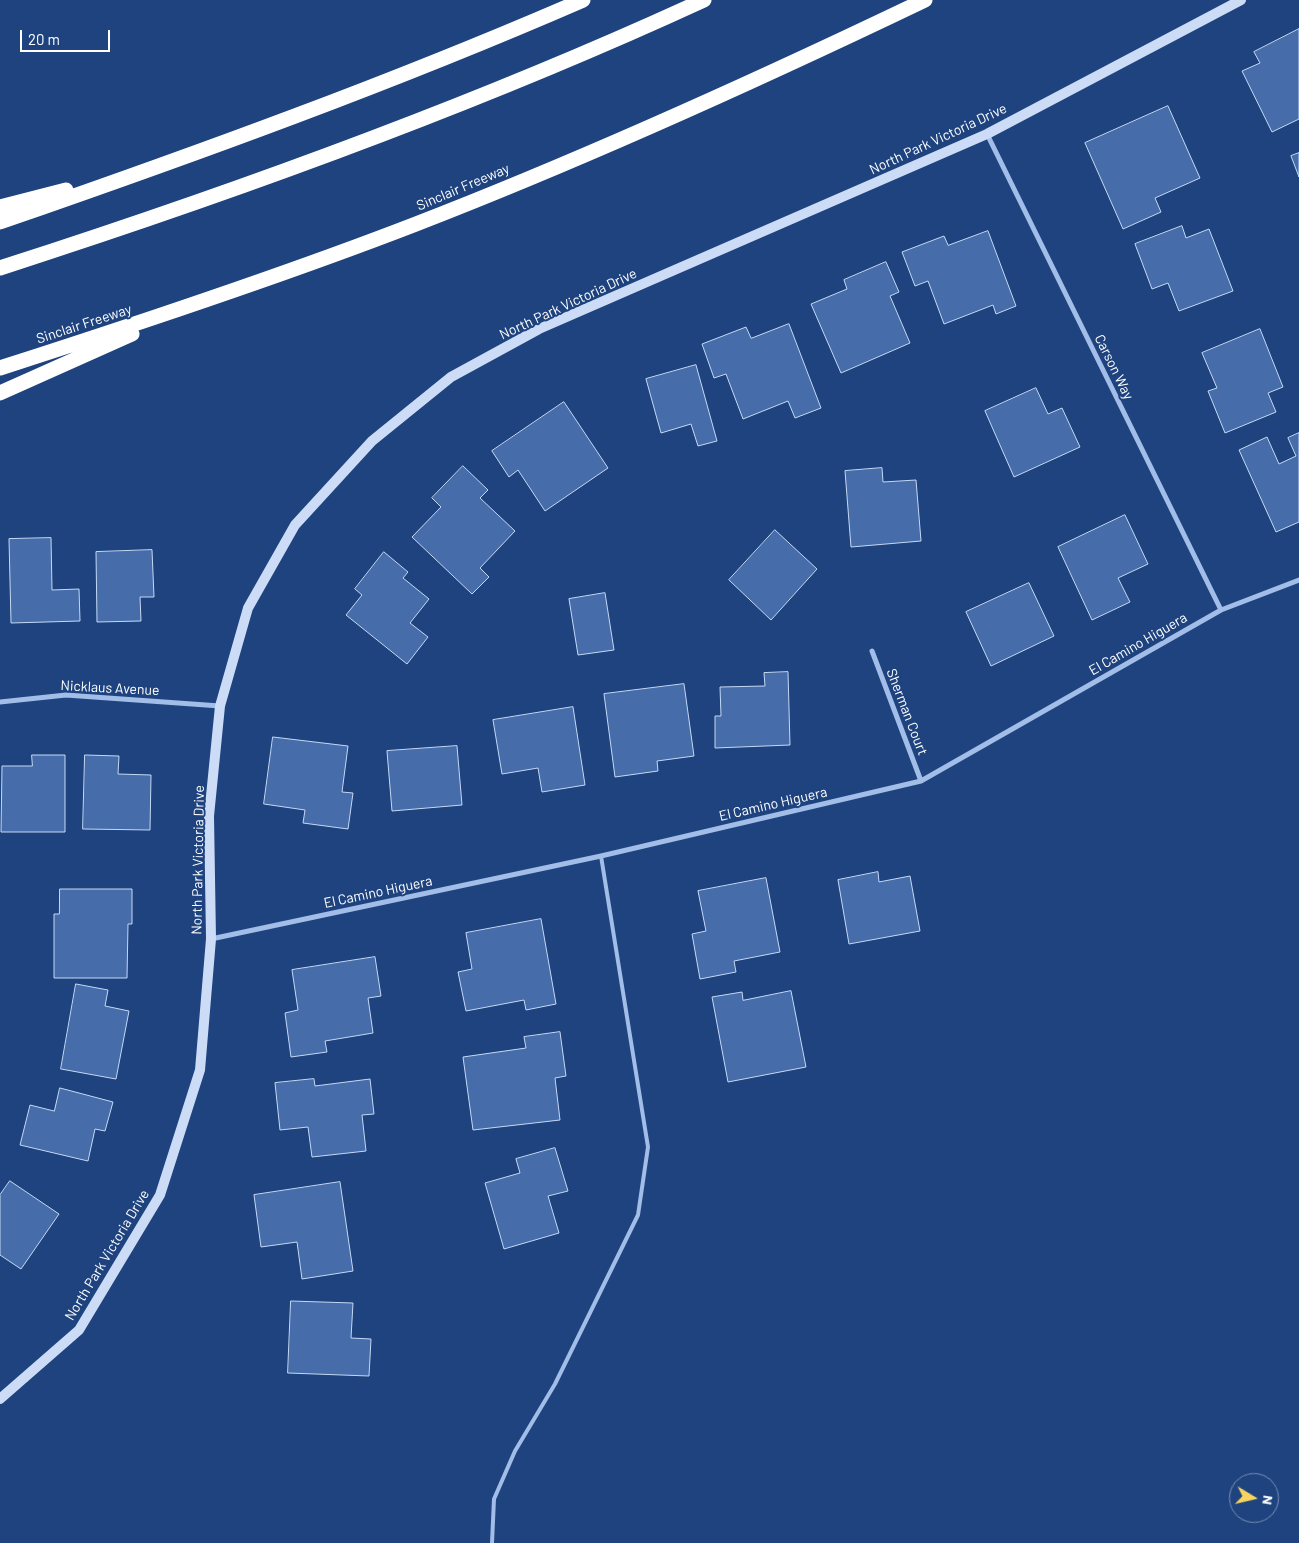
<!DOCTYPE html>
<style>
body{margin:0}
#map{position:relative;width:1299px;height:1543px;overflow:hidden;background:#1e437f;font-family:Barlow,sans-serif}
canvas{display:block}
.north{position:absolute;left:1229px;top:1473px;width:50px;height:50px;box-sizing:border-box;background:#1e437f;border:1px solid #788eb2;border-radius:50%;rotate:99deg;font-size:14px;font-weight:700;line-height:20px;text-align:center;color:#fff}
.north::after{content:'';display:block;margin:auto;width:18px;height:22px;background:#f7d460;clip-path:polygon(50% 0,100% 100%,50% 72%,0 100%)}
.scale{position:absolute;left:20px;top:30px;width:90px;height:22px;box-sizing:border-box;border:2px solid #fff;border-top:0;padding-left:6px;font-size:15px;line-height:18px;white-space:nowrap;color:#fff;-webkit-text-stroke:4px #1e437f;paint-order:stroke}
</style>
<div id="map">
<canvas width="1299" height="1543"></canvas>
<div class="north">N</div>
<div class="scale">20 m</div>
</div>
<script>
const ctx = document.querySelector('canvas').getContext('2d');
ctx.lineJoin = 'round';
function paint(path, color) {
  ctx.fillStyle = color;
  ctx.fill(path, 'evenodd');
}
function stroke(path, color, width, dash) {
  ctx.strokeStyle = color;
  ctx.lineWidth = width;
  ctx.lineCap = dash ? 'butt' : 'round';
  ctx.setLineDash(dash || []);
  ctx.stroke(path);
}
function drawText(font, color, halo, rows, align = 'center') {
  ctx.font = font + ' Barlow,sans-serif';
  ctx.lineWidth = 4;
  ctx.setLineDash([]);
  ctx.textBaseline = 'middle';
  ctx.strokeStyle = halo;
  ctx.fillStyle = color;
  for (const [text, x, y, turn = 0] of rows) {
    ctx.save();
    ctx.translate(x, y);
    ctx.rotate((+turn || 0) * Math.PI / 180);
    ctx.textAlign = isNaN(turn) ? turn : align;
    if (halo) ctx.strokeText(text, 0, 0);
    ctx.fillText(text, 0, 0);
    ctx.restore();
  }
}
const building = new Path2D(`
 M1299,29V119L1272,132L1242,71L1260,63L1254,52Z
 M1168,106L1200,178L1155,198L1161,212L1123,229L1085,143Z
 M1299,153V177L1291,156Z
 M1182,226L1186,238L1209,229L1233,291L1179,311L1168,283L1152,289L1135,244Z
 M988,231L1016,306L996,314L993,305L944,324L928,281L915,286L902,252L944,236L948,245Z
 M886,262L899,292L890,296L910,343L841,373L811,304L847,289L844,280Z
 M789,324L821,408L795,418L788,401L743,419L726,374L714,378L702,344L746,327L751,338Z
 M1260,329L1283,387L1268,393L1276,412L1225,433L1208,391L1217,388L1202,353Z
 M696,365L717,441L698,446L691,424L661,433L646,379Z
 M1036,388L1048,414L1062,408L1080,447L1014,477L985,411Z
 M564,402L608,468L545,511L518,470L509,477L492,451Z
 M1299,433V522L1276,532L1239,450L1267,437L1279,464L1296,456L1288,438Z
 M463,466L488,490L480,498L515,531L480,568L489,577L472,594L412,537L441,507L432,498Z
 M882,468L883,482L916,480L921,541L851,547L845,471Z
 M1125,515L1148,564L1118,578L1130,602L1092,620L1058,547Z
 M775,530L817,569L771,620L729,580Z
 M51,538L52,590L79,589L80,621L11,623L9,539Z
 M152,550L154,597H140L141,621L97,622L96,552Z
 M384,552L408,572L403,578L429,599L410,623L428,637L407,664L346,615L362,595L355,589Z
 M1029,583L1054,636L991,666L966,612Z
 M605,593L614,650L578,655L569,599Z
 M788,672L790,745L715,748V716H721L720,687L765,686L764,673Z
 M684,684L694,756L657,761L658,771L615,777L604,694Z
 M573,707L585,785L542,792L538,768L502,774L493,720Z
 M273,737L348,746L342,792L353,793L348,829L303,823L305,810L264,804Z
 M457,746L462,805L392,811L387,751Z
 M32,755H65V832H1L2,766H32Z
 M85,755L119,756L118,774L151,775L150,830L83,829Z
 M878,872L879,882L910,876L920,931L849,944L838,880Z
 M766,878L780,952L734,961L736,972L700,979L692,934L706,931L698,891Z
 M60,889H132V924H128L127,978H54V914H59Z
 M541,919L556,1004L526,1010L524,1000L466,1011L458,972L472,969L466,933Z
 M375,957L381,996L368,998L373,1033L325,1041L327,1052L291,1057L285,1013L298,1010L292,970Z
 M76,984L108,990L105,1006L129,1011L116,1079L61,1069Z
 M791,991L806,1067L728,1082L712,997L742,992L743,1000Z
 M560,1032L566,1076L555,1078L560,1120L473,1130L463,1057L526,1048L524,1037Z
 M314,1079L315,1086L370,1079L374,1114L362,1115L366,1151L312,1157L308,1127L280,1130L275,1083Z
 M60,1088L113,1102L105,1131L95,1129L88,1161L20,1145L30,1105L54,1111Z
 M555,1148L568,1191L548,1196L559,1233L504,1249L485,1183L520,1173L516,1159Z
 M10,1181L59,1214L21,1269L0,1255V1195Z
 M340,1182L353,1271L302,1279L297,1242L261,1247L254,1195Z
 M291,1301L353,1303L351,1338L371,1339L369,1376L288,1373Z`);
const lane = new Path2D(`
 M492,1543L494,1499L515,1451L555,1384L638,1215L648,1147L601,856`);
const street = new Path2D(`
 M987,134L1221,610
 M872,651L921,781
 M0,702L66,695L220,706
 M211,939L601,856L921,781L1221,610L1299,580`);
const secondary = new Path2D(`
 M0,1399L79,1330L160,1195L200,1070L211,939L209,816L220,706L248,608L295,525L372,441L451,377L539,329L987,134L1241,0`);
const highway = new Path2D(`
 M0,207L66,190
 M0,222C196,154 392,83 583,0
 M0,268C239,191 476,105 704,0
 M0,368C140,323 279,277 416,224C589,157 758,80 925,0
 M0,393L132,334`);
const streetNames = [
 ["North Park Victoria Drive",938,139,-25],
 ["Sinclair Freeway",463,187,-23],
 ["North Park Victoria Drive",568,304,-25],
 ["Sinclair Freeway",84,324,-18],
 ["Carson Way",1114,367,64],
 ["El Camino Higuera",1138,644,-30],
 ["Nicklaus Avenue",110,688,3],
 ["Sherman Court",907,712,69],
 ["El Camino Higuera",773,804,-13],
 ["North Park Victoria Drive",198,860,-89],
 ["El Camino Higuera",378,892,-12],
 ["North Park Victoria Drive",107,1255,-59]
];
paint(building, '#466ca9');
stroke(building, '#c5d9f6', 1);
stroke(lane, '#a1bde8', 4);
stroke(street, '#a1bde8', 5);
stroke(secondary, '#ccdcf6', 10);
stroke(highway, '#fff', 15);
drawText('14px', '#fff', '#1e437f', streetNames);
</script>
